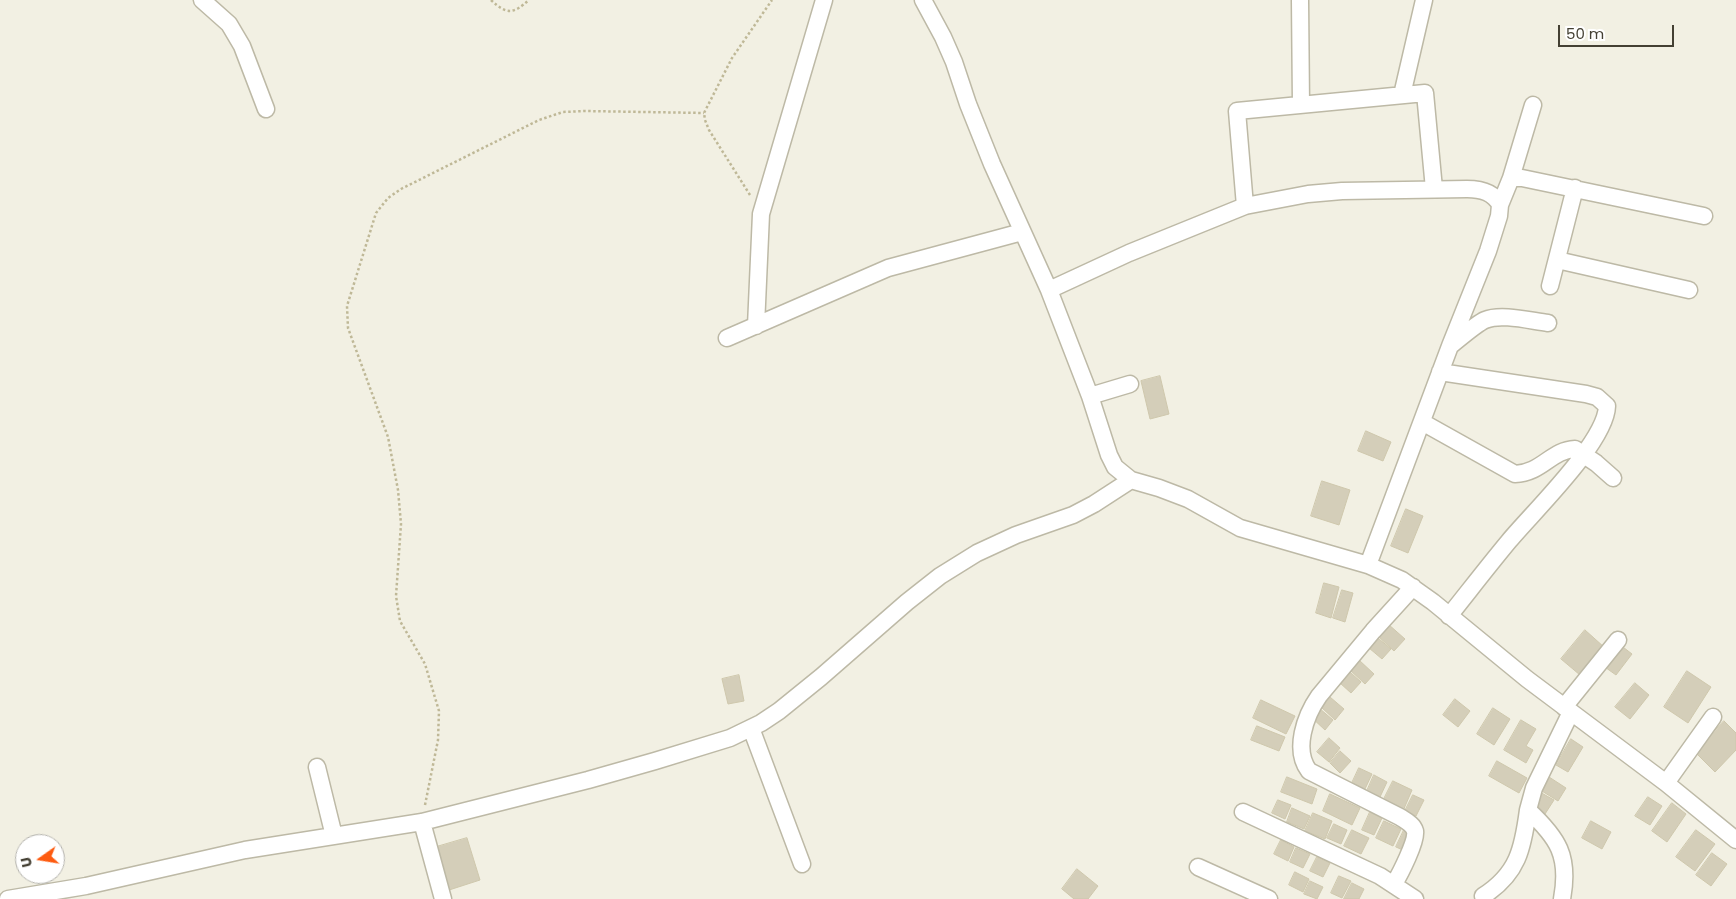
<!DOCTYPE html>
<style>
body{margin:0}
#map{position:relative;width:1736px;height:899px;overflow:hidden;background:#f2f0e3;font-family:Poppins,sans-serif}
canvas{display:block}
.north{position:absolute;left:15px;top:834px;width:50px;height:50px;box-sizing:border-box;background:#fff;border:1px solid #b4b3ad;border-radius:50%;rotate:257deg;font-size:14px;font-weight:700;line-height:20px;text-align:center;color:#444033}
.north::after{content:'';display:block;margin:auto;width:18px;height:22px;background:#fd5b10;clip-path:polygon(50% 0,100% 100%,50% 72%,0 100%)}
.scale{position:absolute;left:1558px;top:25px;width:116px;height:22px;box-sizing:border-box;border:2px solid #444033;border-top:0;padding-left:6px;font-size:15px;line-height:18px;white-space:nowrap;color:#444033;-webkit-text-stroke:4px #fff;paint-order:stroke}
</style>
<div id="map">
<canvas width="1736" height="899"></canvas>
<div class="north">U</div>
<div class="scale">50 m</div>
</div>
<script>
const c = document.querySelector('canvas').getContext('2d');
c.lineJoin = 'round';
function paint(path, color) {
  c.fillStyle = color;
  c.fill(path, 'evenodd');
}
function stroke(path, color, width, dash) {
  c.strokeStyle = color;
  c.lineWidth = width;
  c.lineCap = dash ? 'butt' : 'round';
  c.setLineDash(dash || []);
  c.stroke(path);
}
const building = new Path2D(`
 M1160,376L1169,414L1150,419L1141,381Z
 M1366,431L1391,442L1383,461L1358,451Z
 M1322,481L1350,490L1339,525L1311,516Z
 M1406,509L1423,516L1408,553L1391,546Z
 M1324,583L1339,587L1331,618L1316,613Z
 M1342,590L1353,593L1345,622L1333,618Z
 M1388,624L1405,639L1394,651L1378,636Z
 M1585,630L1604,647L1580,675L1561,659Z
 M1378,638L1391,649L1382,659L1369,648Z
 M1619,644L1632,654L1616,675L1602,665Z
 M1359,660L1374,674L1365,684L1350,670Z
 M1687,671L1711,687L1688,723L1664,707Z
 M1350,672L1361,682L1351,693L1340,683Z
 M739,675L744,701L728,704L722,679Z
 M1635,683L1649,695L1630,719L1615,707Z
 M1330,697L1344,709L1335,720L1321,707Z
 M1455,699L1470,711L1458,727L1443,715Z
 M1261,700L1295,716L1286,734L1253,718Z
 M1319,708L1333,720L1325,730L1311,717Z
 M1493,708L1510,719L1494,745L1477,734Z
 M1521,720L1536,729L1526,746L1533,750L1526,763L1504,750Z
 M1724,721L1736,733V750L1715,772L1695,752Z
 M1257,726L1285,737L1279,751L1251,740Z
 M1329,738L1340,748L1329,762L1317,752Z
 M1571,739L1583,747L1568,772L1556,765Z
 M1340,751L1351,761L1340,773L1330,763Z
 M1497,761L1527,778L1519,793L1489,776Z
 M1359,768L1372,774L1365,789L1352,783Z
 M1374,775L1387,782L1380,797L1367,791Z
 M1546,775L1566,788L1558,801L1537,788Z
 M1287,777L1317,789L1312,804L1281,792Z
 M1393,781L1412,790L1403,811L1383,801Z
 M1538,791L1554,800L1545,814L1530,804Z
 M1330,794L1360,808L1352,825L1323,811Z
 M1413,795L1424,800L1416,816L1405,811Z
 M1648,797L1662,806L1650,825L1635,816Z
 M1278,800L1291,805L1285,819L1272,813Z
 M1672,803L1686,814L1667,842L1652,831Z
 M1292,808L1310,816L1304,829L1287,822Z
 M1370,812L1382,818L1374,835L1362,830Z
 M1313,813L1332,821L1325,839L1305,831Z
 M1384,821L1401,829L1393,846L1376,838Z
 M1591,821L1611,832L1602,849L1582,838Z
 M1334,824L1347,830L1341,844L1327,838Z
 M1352,830L1369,838L1361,854L1344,846Z
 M1404,830L1412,834L1405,851L1396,847Z
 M1696,830L1715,844L1695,871L1676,857Z
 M467,838L480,880L446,891L433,848Z
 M1281,840L1294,847L1288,861L1274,854Z
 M1296,848L1310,854L1303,868L1290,862Z
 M1712,853L1727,864L1711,886L1696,875Z
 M1317,857L1330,863L1323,877L1310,871Z
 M1077,869L1098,886L1088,899H1074L1062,889Z
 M1295,872L1309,879L1303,892L1289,885Z
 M1339,876L1351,881L1342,898L1331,893Z
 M1310,881L1323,887L1317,899L1304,894Z
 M1352,883L1364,889L1359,899H1344Z`);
const path = new Path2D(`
 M491,0C507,15 513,14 529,0
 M750,195L709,130L705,120L704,113L732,58L772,0
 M425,805L438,740L439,711L425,664L400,621L396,596L401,524L398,490L388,437L348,328L347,306L376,213L388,198L401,189L539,120L563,112L584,111L704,113`);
const minor = new Path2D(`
 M202,0L229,24L242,46L266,109
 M923,0L943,37L954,62L968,104L992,164L1049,290L1090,396L1109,455L1115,467L1131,480L1159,488L1188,499L1240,528L1368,565L1402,580L1433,602L1527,679L1666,783L1736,840
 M1300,0L1301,105
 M1402,95L1424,0
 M1511,178L1533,105
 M1245,206L1237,111L1425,93L1434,189
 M1557,260L1689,290
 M1550,286L1575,188
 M1049,290L1129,253L1245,206L1308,194L1342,191L1467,189C1480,189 1494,192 1500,205
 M756,326L761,214L824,0
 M727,338L888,268L1022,232
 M1450,346C1459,339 1476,324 1485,320C1501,313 1531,321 1548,323
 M1440,372L1586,394L1597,397L1607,406C1606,442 1533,512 1509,541C1489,565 1469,591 1449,616
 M1090,396L1130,384
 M1422,422L1515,474C1542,473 1551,450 1575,449L1596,463L1613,478
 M1368,565L1450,346L1488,251L1499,216L1500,205L1511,178H1522L1704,216
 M1564,707L1618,640
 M751,728L802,864
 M317,767L334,836
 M1666,783L1713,717
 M1243,812L1380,876L1415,899
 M422,822L443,899
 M1198,867L1269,899
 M1394,884C1400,874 1417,841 1415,831C1413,824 1406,821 1400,817L1309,771C1293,750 1305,716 1319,696L1373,631L1413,587
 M1483,896C1518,874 1523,848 1528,810
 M8,899L86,886L245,850L422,822L588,780L655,761L730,738L761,723L779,711L821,677L907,602L940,576L977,553L1016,535L1073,515L1094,504L1131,480
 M1562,899C1570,856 1558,838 1528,810L1534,788L1571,712`);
paint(building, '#d4ceb9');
stroke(building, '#cec7ac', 1);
stroke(minor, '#bdb9a6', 19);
stroke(path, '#bfb897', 2.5, [2.5, 2.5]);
stroke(minor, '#fff', 16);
</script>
